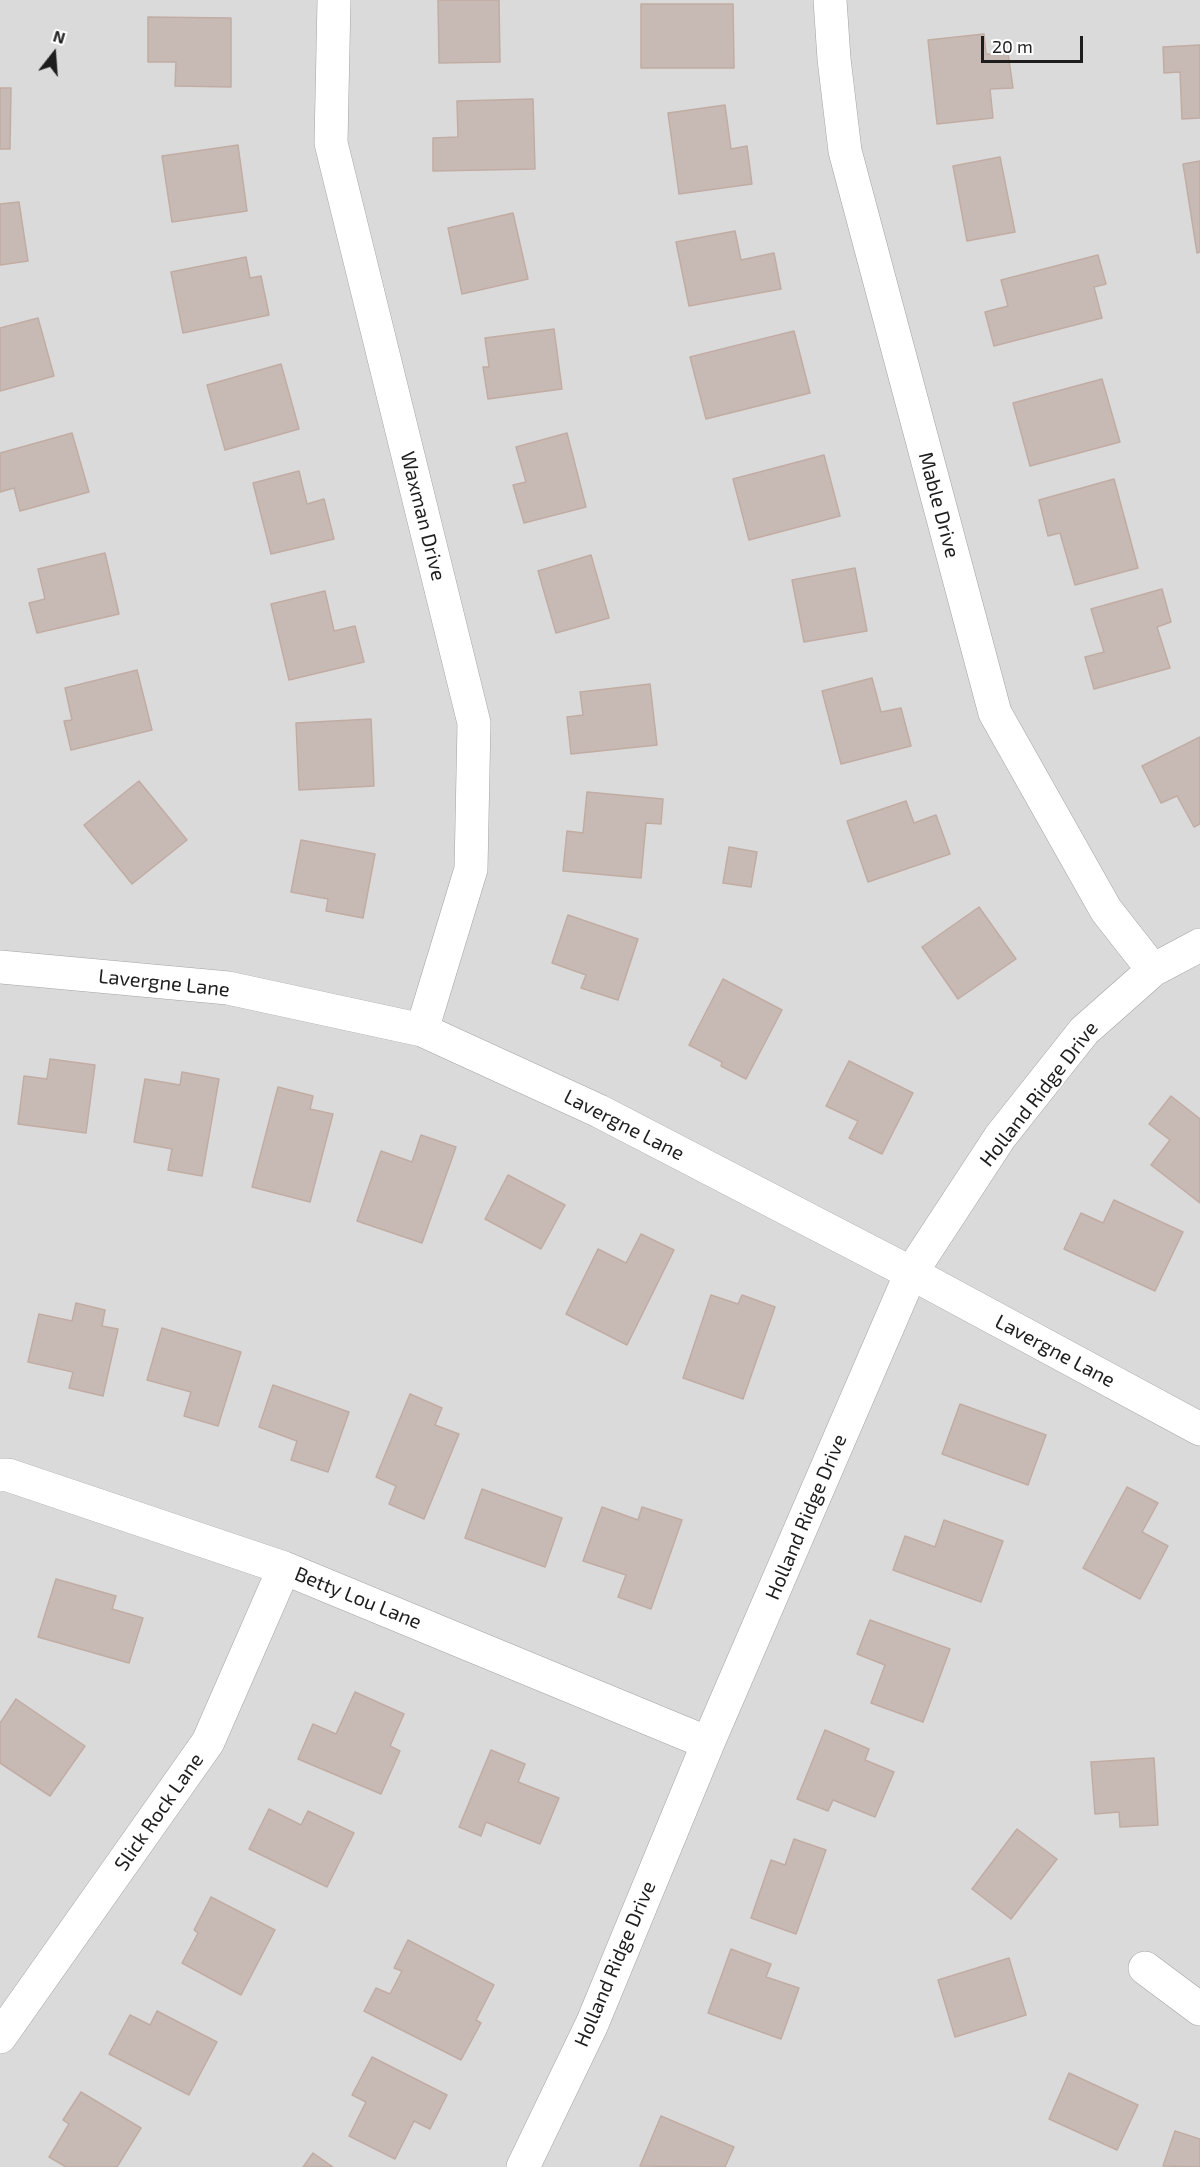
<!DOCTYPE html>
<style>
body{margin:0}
#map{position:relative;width:1200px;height:2167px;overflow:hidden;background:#efe9e2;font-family:"Exo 2",sans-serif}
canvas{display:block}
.north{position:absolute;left:24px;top:24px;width:60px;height:60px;-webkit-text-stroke:4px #fff;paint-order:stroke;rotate:17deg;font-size:16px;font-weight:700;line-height:24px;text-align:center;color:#1d1d1d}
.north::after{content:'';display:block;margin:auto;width:21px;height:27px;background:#1d1d1d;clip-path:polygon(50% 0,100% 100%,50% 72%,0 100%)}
.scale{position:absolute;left:981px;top:36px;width:102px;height:27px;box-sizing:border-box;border:3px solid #1d1d1d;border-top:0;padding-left:8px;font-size:18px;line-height:21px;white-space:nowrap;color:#1d1d1d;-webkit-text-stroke:4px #fff;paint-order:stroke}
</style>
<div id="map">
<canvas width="1200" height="2167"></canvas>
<div class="north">N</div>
<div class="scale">20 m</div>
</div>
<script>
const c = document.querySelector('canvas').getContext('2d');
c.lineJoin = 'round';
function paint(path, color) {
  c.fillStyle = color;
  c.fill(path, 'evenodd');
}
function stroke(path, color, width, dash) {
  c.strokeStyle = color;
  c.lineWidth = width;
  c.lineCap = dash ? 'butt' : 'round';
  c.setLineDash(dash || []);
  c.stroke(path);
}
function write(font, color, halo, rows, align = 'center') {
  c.font = font + ' "Exo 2",sans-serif';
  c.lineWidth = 4.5;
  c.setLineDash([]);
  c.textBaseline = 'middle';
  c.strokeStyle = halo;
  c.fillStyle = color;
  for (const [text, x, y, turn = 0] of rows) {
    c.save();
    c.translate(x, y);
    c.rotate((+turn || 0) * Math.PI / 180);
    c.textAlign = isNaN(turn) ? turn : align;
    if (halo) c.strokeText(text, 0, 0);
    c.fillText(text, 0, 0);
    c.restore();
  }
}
const residential = new Path2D(`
 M0,0H1200V2167H0Z`);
const building = new Path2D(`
 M438,0H499L500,62L439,63Z
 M641,4H733L734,68H641Z
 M148,17L231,18V87L175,86L176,62H148Z
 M984,34L986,54L1008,53L1013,88L990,89L993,118L937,124L928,40Z
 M1200,45V118L1182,119L1180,72L1164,73L1163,47Z
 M0,88H11L10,149H0Z
 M533,99L535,169L433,171V138L458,137L457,101Z
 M725,105L731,149L747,146L752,184L679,194L668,113Z
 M238,145L247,211L172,222L162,156Z
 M1000,157L1015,232L967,241L953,166Z
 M1200,161V252L1197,253L1183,164Z
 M19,202L28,261L0,265V204Z
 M513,213L528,279L462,294L448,228Z
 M735,231L741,260L774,253L781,289L689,306L676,242Z
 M1098,255L1106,284L1094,287L1102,318L994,346L985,312L1008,306L1001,280Z
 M246,257L250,278L261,276L269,315L183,333L171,272Z
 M38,318L54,376L0,391V328Z
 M554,329L562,389L488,399L483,367H489L485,338Z
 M794,331L810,393L706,419L690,357Z
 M281,364L299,429L225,450L207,385Z
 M1102,379L1120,442L1030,466L1013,403Z
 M72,433L89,492L20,511L14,488L0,492V453Z
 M567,433L586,507L524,523L513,485L526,482L516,447Z
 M824,455L840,516L749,540L733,479Z
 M299,471L307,504L324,499L334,539L271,554L253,483Z
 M1114,479L1138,568L1075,585L1060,533L1048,536L1039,500Z
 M105,553L119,614L37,633L29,603L45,599L38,569Z
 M591,555L609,618L556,633L538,571Z
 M855,568L867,631L804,642L792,580Z
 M1162,589L1171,622L1157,627L1170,668L1094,689L1085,657L1104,652L1091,609Z
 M325,591L334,631L355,626L364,662L289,680L271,604Z
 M137,670L152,730L71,750L64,721L72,720L65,688Z
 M872,678L881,712L901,708L911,746L841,764L822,691Z
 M650,684L657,745L571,754L567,717L583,715L580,692Z
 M371,719L374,786L299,790L296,723Z
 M1200,737V824L1194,827L1177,796L1161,803L1142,766Z
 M139,781L187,840L132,884L84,825Z
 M587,792L663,799L661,824L646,823L641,878L563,871L567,831L583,833Z
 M906,801L914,823L936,815L950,854L868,882L847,821Z
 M301,840L375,854L363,918L326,911L328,899L291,892Z
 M729,847L757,852L751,887L723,883Z
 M979,907L1016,959L958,999L922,947Z
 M568,915L638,939L618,1000L581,988L586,975L552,963Z
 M723,979L782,1010L746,1079L721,1066L722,1062L689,1045Z
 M50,1059L95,1065L86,1133L18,1124L24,1076L47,1079Z
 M849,1061L913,1093L882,1154L849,1138L858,1121L826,1106Z
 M182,1072L219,1079L202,1176L168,1170L172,1149L134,1142L145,1079L180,1085Z
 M278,1087L313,1096L310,1109L333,1114L310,1202L252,1187Z
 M1171,1096L1200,1119V1203L1151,1165L1170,1140L1149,1124Z
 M421,1135L456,1147L422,1243L357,1221L381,1151L412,1162Z
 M508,1175L565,1205L541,1249L485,1219Z
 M1114,1200L1183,1232L1155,1291L1064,1249L1081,1213L1103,1223Z
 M641,1234L674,1250L627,1345L566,1314L598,1249L626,1263Z
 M711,1295L738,1304L742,1295L775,1307L743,1399L683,1378Z
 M76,1303L105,1310L102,1326L118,1329L103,1396L69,1388L73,1372L28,1362L39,1314L72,1321Z
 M162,1328L241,1352L218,1426L184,1416L191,1392L147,1380Z
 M273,1385L349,1412L328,1472L291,1460L297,1441L259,1427Z
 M410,1394L442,1408L435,1425L459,1434L424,1519L389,1504L396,1486L376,1477Z
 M960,1404L1046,1435L1028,1485L942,1454Z
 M1127,1487L1158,1503L1142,1532L1168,1546L1140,1599L1083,1568Z
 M482,1489L562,1518L545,1567L465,1538Z
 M602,1507L638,1520L642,1507L682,1520L651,1609L618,1597L626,1575L583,1561Z
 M944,1520L1003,1541L981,1602L893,1570L905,1536L935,1547Z
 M56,1579L116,1596L112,1609L143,1618L129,1663L38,1637Z
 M870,1620L950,1649L923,1722L871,1703L885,1665L857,1654Z
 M355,1692L404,1714L390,1746L400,1751L381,1794L298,1759L313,1724L336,1734Z
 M16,1699L85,1746L50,1796L0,1763V1723Z
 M825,1730L869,1749L865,1760L894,1772L875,1817L833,1800L828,1811L797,1799Z
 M491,1750L525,1764L518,1782L559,1798L540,1844L486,1822L481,1836L459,1827Z
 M1154,1758L1158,1825L1120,1827L1119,1812L1095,1814L1091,1762Z
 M269,1809L301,1825L308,1811L354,1833L327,1887L249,1849Z
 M1017,1829L1057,1859L1011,1919L972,1889Z
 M794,1839L826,1850L796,1934L751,1918L771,1860L785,1865Z
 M211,1897L275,1930L241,1995L182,1963L198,1933L194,1930Z
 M408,1940L494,1985L476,2020L481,2023L461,2060L364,2011L376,1988L390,1994L402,1971L394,1968Z
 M731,1949L771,1964L766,1977L799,1988L781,2039L708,2013Z
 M1009,1958L1026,2015L955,2037L938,1980Z
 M157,2011L217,2042L189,2095L109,2054L130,2015L150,2025Z
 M372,2057L447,2095L430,2129L414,2121L395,2159L349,2136L366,2102L352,2095Z
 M1069,2073L1138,2105L1117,2150L1049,2119Z
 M81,2092L141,2128L117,2167H66L49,2157L69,2124L63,2120Z
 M661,2116L734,2147L725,2167L640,2166Z
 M1175,2131L1200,2139V2167L1163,2166Z
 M313,2153L333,2167H303Z`);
const minor = new Path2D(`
 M334,0L331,143L474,723L471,869L422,1030
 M830,0L834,59L845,151L995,713L1106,910L1153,970
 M0,967L228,988L422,1030L599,1111L911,1273L1200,1429
 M0,1475H8L284,1568L708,1743
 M1145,1968L1200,2009
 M0,2037L208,1742L284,1568
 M523,2167L592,2024L708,1743L911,1273L1000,1137L1084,1031L1153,970L1200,945`);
const streetNames = [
 ["Mable Drive",939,505,75],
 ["Waxman Drive",423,516,76],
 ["Lavergne Lane",164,983,6],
 ["Holland Ridge Drive",1039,1094,-52],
 ["Lavergne Lane",624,1125,27],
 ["Lavergne Lane",1055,1351,28],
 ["Holland Ridge Drive",806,1517,-67],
 ["Betty Lou Lane",358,1598,22],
 ["Slick Rock Lane",159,1812,-55],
 ["Holland Ridge Drive",615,1964,-67]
];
paint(residential, '#dbdada');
paint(building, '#c7bab5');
stroke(building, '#c1aca3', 1.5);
stroke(minor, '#a4a4a4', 34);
stroke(minor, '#fff', 33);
write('20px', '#1d1d1d', '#fff', streetNames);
</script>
